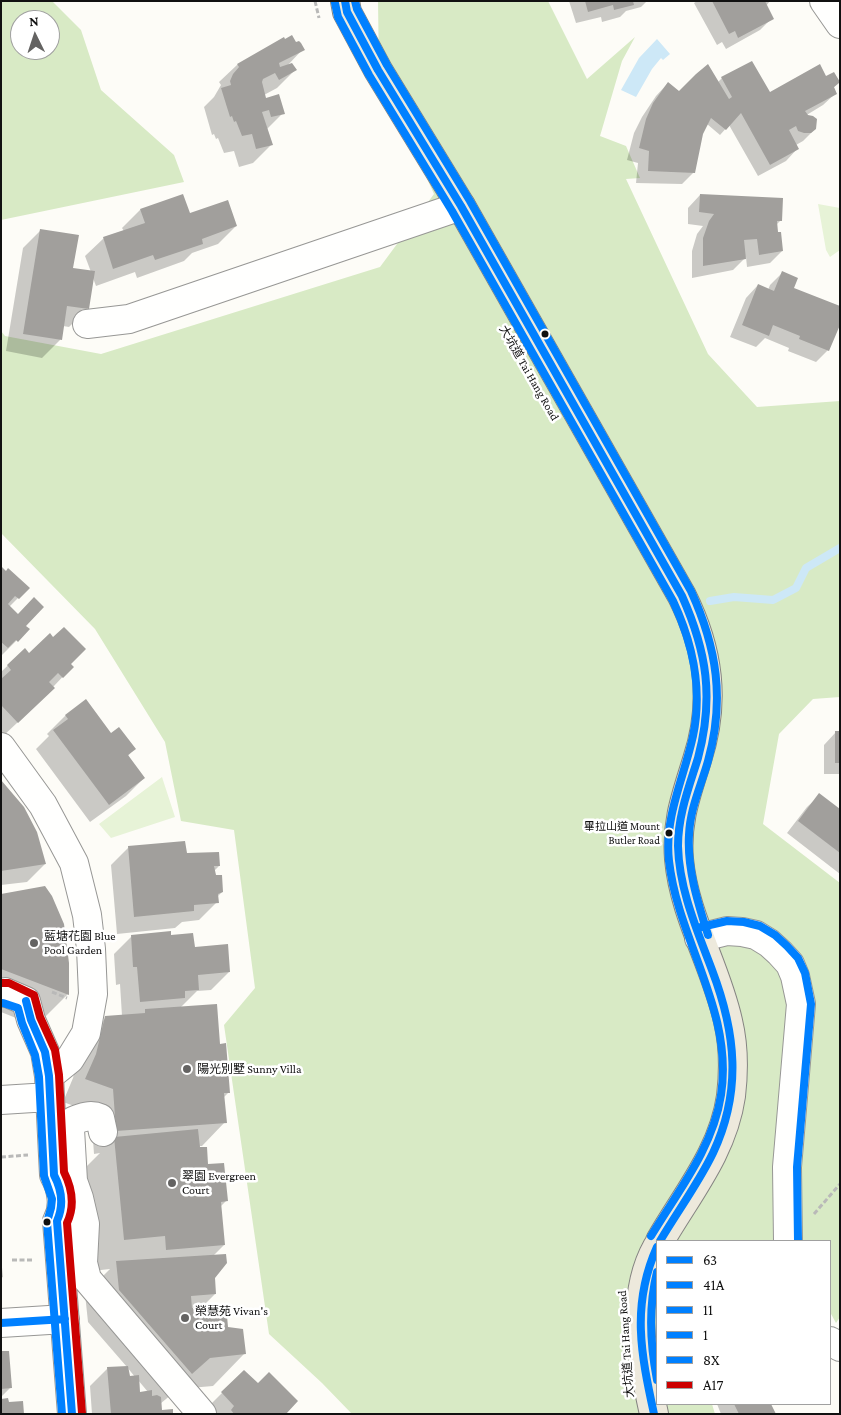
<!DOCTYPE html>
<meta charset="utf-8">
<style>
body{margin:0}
#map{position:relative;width:841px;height:1415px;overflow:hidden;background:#fdfcf7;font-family:"Crimson Pro",serif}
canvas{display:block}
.frame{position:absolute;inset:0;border:2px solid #111;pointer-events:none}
.legend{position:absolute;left:656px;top:1240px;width:175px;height:165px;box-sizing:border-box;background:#fff;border:1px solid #a0a0a0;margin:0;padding:6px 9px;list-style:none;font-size:15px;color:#111}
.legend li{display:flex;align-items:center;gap:10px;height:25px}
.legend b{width:25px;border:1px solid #a0a0a0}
.north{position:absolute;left:10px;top:10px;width:50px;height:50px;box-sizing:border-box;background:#fff;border:1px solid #a0a0a0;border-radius:50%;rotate:356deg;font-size:14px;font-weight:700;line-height:20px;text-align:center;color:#111}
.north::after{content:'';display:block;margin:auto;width:18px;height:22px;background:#646362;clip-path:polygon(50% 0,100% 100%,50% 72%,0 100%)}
</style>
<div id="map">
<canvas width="841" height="1415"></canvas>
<div class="frame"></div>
<ul class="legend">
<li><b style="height:6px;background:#0080ff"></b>63</li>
<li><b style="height:6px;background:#0080ff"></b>41A</li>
<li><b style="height:6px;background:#0080ff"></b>11</li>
<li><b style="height:6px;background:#0080ff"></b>1</li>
<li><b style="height:6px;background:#0080ff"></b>8X</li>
<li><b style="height:6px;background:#c00"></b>A17</li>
</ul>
<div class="north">N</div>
</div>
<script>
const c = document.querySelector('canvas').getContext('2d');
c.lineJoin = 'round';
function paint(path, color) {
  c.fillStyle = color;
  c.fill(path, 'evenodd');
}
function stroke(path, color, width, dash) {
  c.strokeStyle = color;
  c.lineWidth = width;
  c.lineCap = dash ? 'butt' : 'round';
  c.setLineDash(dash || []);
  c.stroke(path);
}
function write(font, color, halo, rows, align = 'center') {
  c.font = font + ' "Crimson Pro","Noto Sans TC",serif';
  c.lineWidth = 5;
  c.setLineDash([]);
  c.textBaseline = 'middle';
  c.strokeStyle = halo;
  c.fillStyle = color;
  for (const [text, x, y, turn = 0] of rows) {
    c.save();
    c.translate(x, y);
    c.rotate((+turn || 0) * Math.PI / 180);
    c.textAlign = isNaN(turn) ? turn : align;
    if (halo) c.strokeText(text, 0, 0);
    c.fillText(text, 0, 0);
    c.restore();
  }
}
const green = new Path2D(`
 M818,204L840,208V250L830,257L826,250Z
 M162,777L175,817L111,838L99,824Z`);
const forest = new Path2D(`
 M1,1H52L81,30L101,90L174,155L184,182L1,220ZM20,20H50V50H20Z
 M378,1H548L587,79L635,37L622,61L600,136L626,146L640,178L626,179L708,354L757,407L840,401V697L813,699L779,734L763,824L840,883V1317L836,1323L830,1312V1241H657V1404H712L715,1414H352L322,1383L269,1334L224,1025L255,988L234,830L181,821L165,742L95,629L1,533V331L5,336L101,354L380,267L434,194L379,73Z`);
const water = new Path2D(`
 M657,39L670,54L663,60L661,58L652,69L636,97L621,90L639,58Z`);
const shadow = new Path2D(`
 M569,1H647L641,7L626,11L620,17L602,22L601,17L576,23Z
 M697,1H770L766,6L772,18L760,30L726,49L722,42L717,45L694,3Z
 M296,44L303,49L287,66L295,70L277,88L264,95L265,99L283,113L266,130L271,145L253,163L239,167L234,151L224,153L218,138L216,139L214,134L212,135L204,107L214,97L221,85L219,82L237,65Z
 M722,78L769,94L826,78L839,83L833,88L836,93L823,105L805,116L815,129L803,141L796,145L798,148L786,161L758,176L729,125L720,135L707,124L702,134L694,172L682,184L636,183L638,163L627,160L634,133L642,117L656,96L668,83L679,92L717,83Z
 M700,195L781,220L776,225L782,251L770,263L747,267L746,257L733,270L692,278V251L697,234L703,226L688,224V208Z
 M140,210L189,215L236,226L218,244L192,253L184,261L137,278L135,272L96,286L93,278L87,309L69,327L63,326L60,340L42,358L6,351L23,248L41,230L72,269L91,272L85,256L104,238L124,231L122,228Z
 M782,273L828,350L816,362L788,351L789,348L765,338L756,347L730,337L746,298L758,285L768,290L770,285Z
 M1,568L28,588L9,607L28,629L1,656Z
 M24,650L29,655L69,665L72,667L35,706L1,738V672Z
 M86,701L110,735L134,749L128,756L144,778L126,796L90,822L36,749L49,736L47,734L65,716Z
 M836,732H840V774H824V745Z
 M1,782L45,864L27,882L1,885Z
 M820,795L840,811V874L787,833L807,807Z
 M129,847L186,855L219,866L214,871L222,892L217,897V902L199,920L182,922L175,928L117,934L111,865Z
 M1,896L68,994L36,1026L1,1012Z
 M132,936H170L194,949L229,972L211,990L197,991L180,1008L219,1045L229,1092L223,1098L225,1122L202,1146H198L226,1201L220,1207L224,1245L213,1256L215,1294L200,1309L227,1328L244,1354L213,1386L178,1389L160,1404L161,1411L172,1414H92L90,1386L108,1368L127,1367L88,1322L85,1294L110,1269L92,1271L83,1170L100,1153L94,1154L91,1112L63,1102L73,1078L82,1041L106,1018L122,1016L120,984L116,985L114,954ZM127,1367L135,1377H129ZM138,1380L148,1392L138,1393Z
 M1,1258L3,1277L1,1278Z
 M1,1353L10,1388L1,1397Z
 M222,1393L285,1414H201Z
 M717,1404H773L770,1405L774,1414H721Z`);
const stream = new Path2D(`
 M710,601L734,597L773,600L796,588L806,568L840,548`);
const building = new Path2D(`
 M585,1H633L634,5L614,10L613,5L588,12Z
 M712,1H765L774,19L738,38L735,31L729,34Z
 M292,35L296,42L299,41L301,43L305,50L279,63L280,67L292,63L297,70L279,80L275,73L263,79L262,82L266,98L279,94L285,114L271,117L269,110L262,112L273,145L256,149L252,134L242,136L236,121L234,122L232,116L230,117L221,88L231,85L230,81L233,74L239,67L237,64L284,37L285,39Z
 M752,61L770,92L820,64L826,76L834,72L840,82L834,87L837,94L805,111L808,115L813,116L817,119L816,129L811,133H804L798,131L796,126L789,130L799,149L770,165L741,113L726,130L711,118L703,134L695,173L648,171L649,151L639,148L646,119L653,103L668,82L679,91L696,74L708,64L729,99L732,97L721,77Z
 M183,194L190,213L228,200L237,226L202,239L203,244L155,260L153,255L113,269L103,237L145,223L140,209Z
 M700,194L783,198L782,221H777L778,232H781L783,251L759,255L757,239L744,240L746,259L703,266V238L709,221L714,214L699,212Z
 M40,229L79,235L73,268L95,271L89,309L67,306L62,340L23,334Z
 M782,271L798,278L794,288L840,306V325L829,351L799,339L800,336L773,325L769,336L742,325L758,284L774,291Z
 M1,566L6,571L8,568L30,588L19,599L15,596L8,604L18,614L34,597L44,607L26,626L30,629L18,642L16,640L8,648L1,642Z
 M64,627L86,649L71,664L74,667L63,678L58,673L49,682L55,688L18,723L1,705V679L11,670L7,665L25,648L29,653L50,633L53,637Z
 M86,699L111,733L119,727L136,749L128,755L145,778L109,805L53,730L68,719L65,715Z
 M835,731H840V763H835Z
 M1,780L24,807L37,832L46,864L1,871Z
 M819,793L840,809V853L798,821Z
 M185,841L187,853L219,852L220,866H214L216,875H222L223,892L218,894L219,903L194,905V911L134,917L128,846Z
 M45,886L52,896L64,924L69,963V995L1,969V894Z
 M171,931V935L193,933L195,947L228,944L230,972L198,975L199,990L185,991V998L140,1002L137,967H133L131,935Z
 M217,1004L220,1044L226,1043L230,1093H224L227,1123L116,1131L113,1089L85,1079L96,1054L105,1016L145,1013V1009Z
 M198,1129L200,1147H207L208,1164L224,1163L228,1201L221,1202L225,1245L166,1250L165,1236L124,1240L114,1137Z
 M226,1254L227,1263L215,1278L216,1294L191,1296L192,1308L226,1305L228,1327L243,1329L246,1354L210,1358L192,1374L119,1290L116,1261Z
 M1,1351H9L12,1388L1,1389Z
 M128,1366L130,1376L139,1375L140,1392L152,1390V1396L157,1395L161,1397L162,1410L173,1409V1414H111L107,1367Z
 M244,1370L258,1383L269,1372L298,1401L286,1414H234L231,1410L234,1406L221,1392Z
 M8,1398L9,1402L23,1401L24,1414H1V1399Z
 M734,1404H771L776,1414H739Z`);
const path = new Path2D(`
 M315,1L319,18
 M52,992L67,998
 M1,1157L28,1155
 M814,1214L840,1184
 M12,1260H34`);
const minor = new Path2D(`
 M824,1L840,24
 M87,324L129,319L461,206
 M1,747L43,805L74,863L87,915L91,949L93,994L86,1033L70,1059L49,1076
 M699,938L727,931L742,932L756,935L769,943L780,953L790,964L795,976L801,1004L787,1167L788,1241
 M1,993L5,992L26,1001L31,1020L45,1052L49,1076L54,1175C62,1189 65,1207 57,1221L72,1414
 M1,1100L49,1097
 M103,1132L100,1118C91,1114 82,1117 73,1121L70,1129L73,1181L79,1198L85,1224L83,1263L87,1279L202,1414
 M1,1323L65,1319
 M830,1341L840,1347`);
const major = new Path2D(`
 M345,1L347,12L378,70L461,206L682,596C709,650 716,702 697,760C686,796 676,821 679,859C684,916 716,966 728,1021C734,1046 734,1071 731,1096C723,1152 687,1194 660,1241
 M654,1414C642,1360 629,1297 657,1247`);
const bus1 = new Path2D(`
 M345,1L347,12L378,70L461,206L682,596C707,652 714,698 698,758C689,787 678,815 678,846C679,889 697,930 712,970C736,1033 742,1091 713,1153C698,1184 677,1212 660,1241
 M654,1414C641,1354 631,1305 657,1247`);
const bus2 = new Path2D(`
 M335,3L338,17L369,75L452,211L673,601C693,644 703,688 693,736C684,778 664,817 669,861C678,941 734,1011 721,1095C713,1148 678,1191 651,1236
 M657,1272C648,1308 650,1344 657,1380`);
const bus3 = new Path2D(`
 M355,1L357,9L387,65L470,201L691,591C717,648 725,700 708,761C701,786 690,808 689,835C687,869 698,903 708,935
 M697,928L727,921L744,922L760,926L775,935L787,946L798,958L805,973L811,1004L797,1167L798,1241`);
const bus4 = new Path2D(`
 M26,1001L31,1020L45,1052L49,1076L54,1175C62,1190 64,1205 57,1221L72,1414
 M1,1323L65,1319`);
const bus5 = new Path2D(`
 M3,1003L18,1008L22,1023L35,1055L39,1077L44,1176L52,1199L51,1208L47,1222L62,1414`);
const bus6 = new Path2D(`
 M1,983H9L34,995L40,1017L55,1050L59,1075L64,1172C72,1188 75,1206 67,1223L82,1413`);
const markers = [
 [545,334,4.5,"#111"],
 [669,833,4.5,"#111"],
 [34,943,5,"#646362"],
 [187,1069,5,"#646362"],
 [172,1183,5,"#646362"],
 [47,1222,4.5,"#111"],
 [185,1318,5,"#646362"]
];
const busNames = [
 ["畢拉山道 Mount",660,827],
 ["Butler Road",660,841]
];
const streetNames = [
 ["大坑道 Tai Hang Road",529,373,60],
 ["大坑道 Tai Hang Road",626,1344,-94]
];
const poiNames = [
 ["藍塘花園 Blue",44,936],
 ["Pool Garden",44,950],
 ["陽光別墅 Sunny Villa",197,1069],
 ["翠園 Evergreen",182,1176],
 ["Court",182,1190],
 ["榮慧苑 Vivan's",195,1311],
 ["Court",195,1325]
];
paint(green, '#e7f3d7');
paint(forest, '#d8eac5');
paint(water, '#cde8f7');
paint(shadow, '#0003');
stroke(stream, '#cde8f7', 8);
paint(building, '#a19f9c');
stroke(minor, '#979795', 30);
stroke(major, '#858482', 30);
stroke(path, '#b9b9b8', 3, [5, 2.5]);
stroke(minor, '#fffffe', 28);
stroke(major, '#ede9dc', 28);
stroke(bus1, '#0080ff', 8);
stroke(bus2, '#0080ff', 8);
stroke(bus3, '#0080ff', 8);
stroke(bus4, '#0080ff', 8);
stroke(bus5, '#0080ff', 8);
stroke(bus6, '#c00', 8);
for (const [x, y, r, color] of markers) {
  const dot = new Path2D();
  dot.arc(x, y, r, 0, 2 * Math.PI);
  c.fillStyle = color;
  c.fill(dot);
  stroke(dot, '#fff', 2);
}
write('11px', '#111', '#fff', busNames, 'right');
write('12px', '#111', '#fff', streetNames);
write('12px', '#111', '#fff', poiNames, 'left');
</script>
